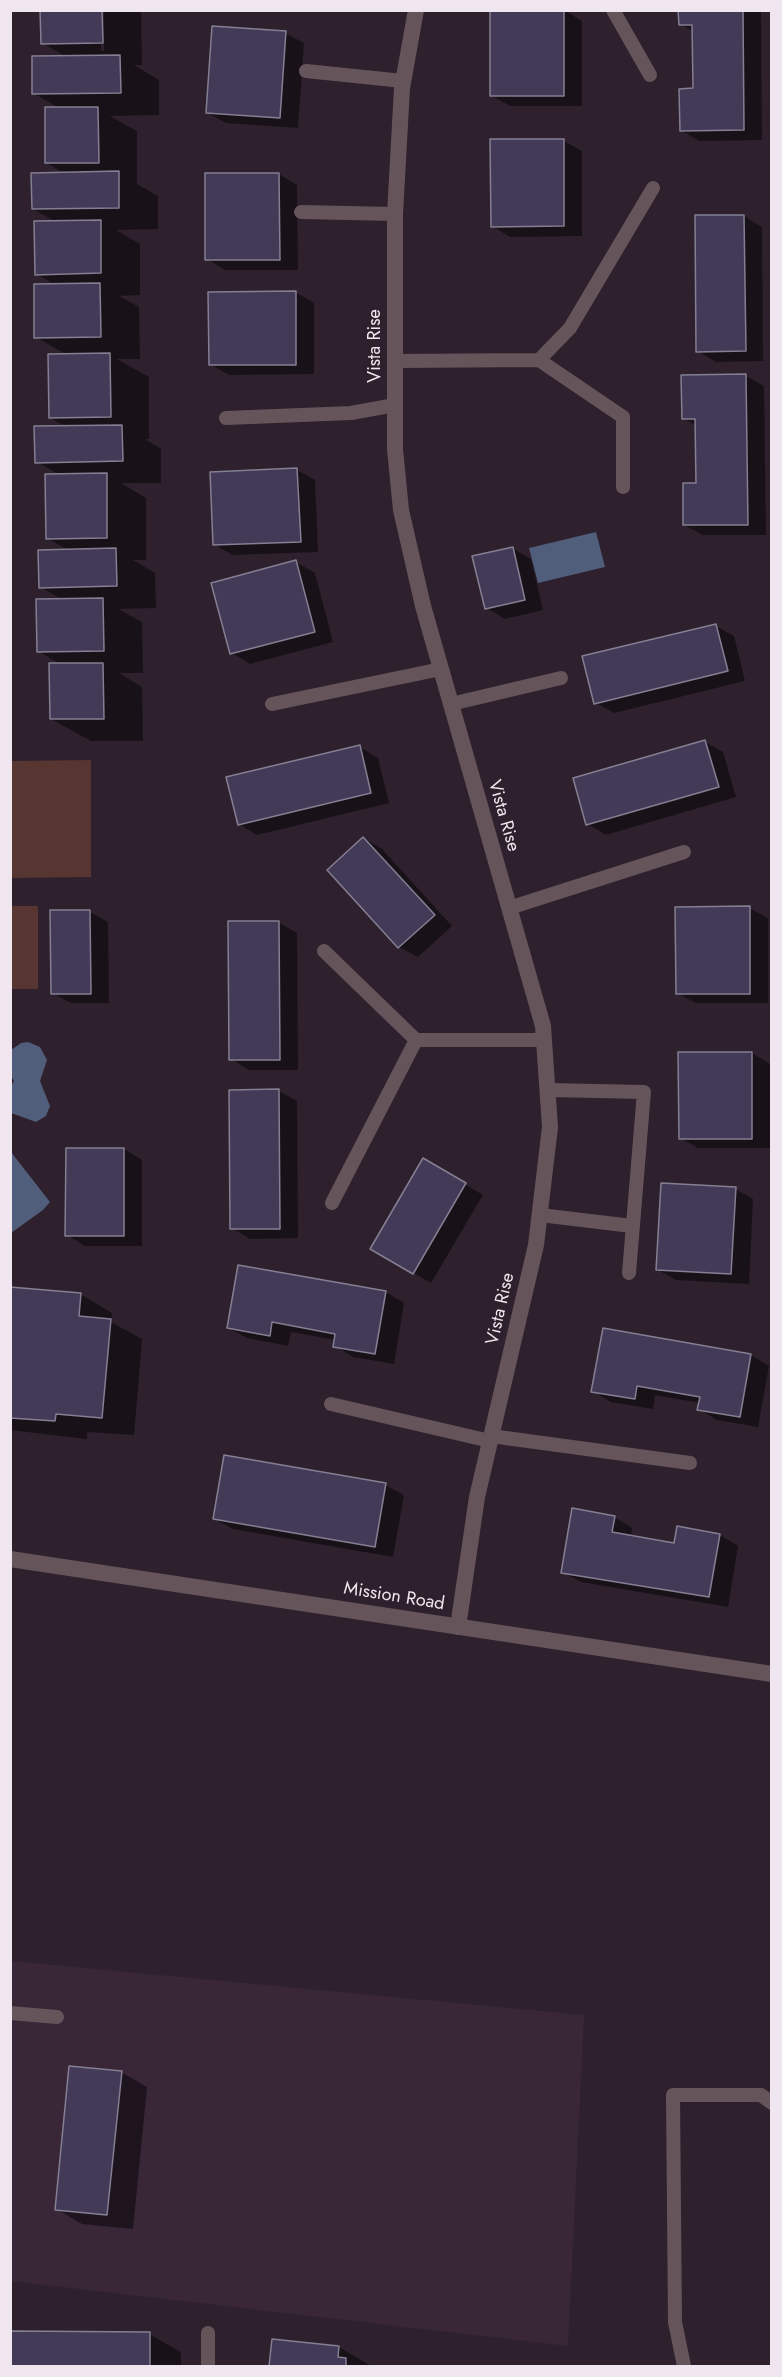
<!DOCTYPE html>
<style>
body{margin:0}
#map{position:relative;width:782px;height:2377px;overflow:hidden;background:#2e212d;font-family:Jost,sans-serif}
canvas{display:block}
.frame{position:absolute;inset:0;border:12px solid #efe6ef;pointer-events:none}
</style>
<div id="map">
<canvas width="782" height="2377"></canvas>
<div class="frame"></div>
</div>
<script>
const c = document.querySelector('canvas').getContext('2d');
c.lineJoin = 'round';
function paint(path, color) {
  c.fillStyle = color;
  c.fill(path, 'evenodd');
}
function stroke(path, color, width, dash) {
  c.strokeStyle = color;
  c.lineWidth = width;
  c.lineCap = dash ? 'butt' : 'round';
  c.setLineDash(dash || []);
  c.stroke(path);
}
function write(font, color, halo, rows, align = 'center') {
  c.font = font + ' Jost,sans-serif';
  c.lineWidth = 5;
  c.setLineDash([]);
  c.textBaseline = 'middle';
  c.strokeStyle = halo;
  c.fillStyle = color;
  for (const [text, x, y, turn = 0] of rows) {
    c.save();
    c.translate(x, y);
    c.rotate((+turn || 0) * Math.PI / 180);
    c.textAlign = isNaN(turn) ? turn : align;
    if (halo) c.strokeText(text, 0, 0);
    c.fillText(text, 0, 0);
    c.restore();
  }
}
const built = new Path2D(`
 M11,1961L584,2015L568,2346L11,2281Z`);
const green = new Path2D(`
 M91,760V877L11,878V761Z
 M11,906H38V989H11Z`);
const water = new Path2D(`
 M596,532L605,567L538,583L529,548Z
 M28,1042L40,1047L47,1060L40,1081L50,1106L46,1116L36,1122L11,1113V1086L14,1081L11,1076V1050L21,1043Z
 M11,1152L50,1202L43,1210L11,1233Z`);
const shadow = new Path2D(`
 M101,10V51H104V10H141L142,65H134L159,80V115L110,116L137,131V184L158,196V229L116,230L140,244V295L119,296L139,307L140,359H117L149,377V439H145L161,449V483H121L146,498V560H133L155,573L156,608L118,609L142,622L143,673H119L142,687L143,741H91L51,719L60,664L38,651L63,600L40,587L70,551L47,538L60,475L37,462L67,427L50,418L67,355L36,337L56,285L36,274L56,222L33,209L66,174L47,163L59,108L33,93L67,57L42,43Z
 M564,10L582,21V106H510L492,96Z
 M680,10H761L762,140L699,141L681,130L694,89V32L680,24Z
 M285,33L304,43L298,128L226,123L208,113Z
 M492,141H564L582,151V236L510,237L492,226Z
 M279,174L297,185L298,270H225L207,259Z
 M744,216L762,227L763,361L716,362L698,351L697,217Z
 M295,292L314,303V374L229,375L210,364Z
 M746,376L764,386L766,535H703L684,525L698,484L697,426L683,418Z
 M297,470L315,480L318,552L232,555L214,544L211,473Z
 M512,548L531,559L543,610L505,619L487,608Z
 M296,562L315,573L333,642L250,664L232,653Z
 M716,626L734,636L745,681L614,713L596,703Z
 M705,742L723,752L736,797L606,835L588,824Z
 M360,747L378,758L389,803L257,835L239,824Z
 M364,838L382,849L452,926L418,957L399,947Z
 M749,908L768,918V1003H696L677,993Z
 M90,912L108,922L109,1003H71L52,993Z
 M278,922L297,933L298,1070H249L231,1059Z
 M752,1053L770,1064V1148H698L680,1138Z
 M279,1091L297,1101L298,1238L250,1239L232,1228Z
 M124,1149L142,1160V1246H85L67,1235Z
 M424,1160L483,1195L431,1283L372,1249Z
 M735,1189L753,1199L749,1284L676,1280L658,1270Z
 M239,1267L386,1292L404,1303L394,1364L353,1357L335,1346L336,1340L291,1332L288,1346L247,1338L228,1328Z
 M10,1288L80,1294L112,1313L111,1322L142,1339L134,1435L87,1432V1439L10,1430Z
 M751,1355L769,1366L758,1427L717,1420L699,1409L700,1403L655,1395L653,1409L611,1402L593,1391Z
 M385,1485L404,1495L393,1557L233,1529L214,1519Z
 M614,1517L632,1528L631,1537L676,1545L679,1528L720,1535L738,1546L728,1607L581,1582L562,1572Z
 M121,2072L147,2087L133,2229L82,2224L56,2209Z
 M10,2333L149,2334L181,2352V2366H10Z
 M273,2340L339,2347L371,2366H270Z`);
const building = new Path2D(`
 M40,10H102L103,43L41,44Z
 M490,10H564V96H490Z
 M678,10H743L744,130L680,131L679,89L693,88L692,25H679Z
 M212,26L286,31L280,118L206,113Z
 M120,55L121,93L32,94V56Z
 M45,107H98L99,163H45Z
 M490,139H564V226L491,227Z
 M119,171V208L32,209L31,173Z
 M205,173H279L280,260H205Z
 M695,215H744L746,351L696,352Z
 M101,220V273L35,275L34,221Z
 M100,283L101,337L34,338V284Z
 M296,291V365H209L208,292Z
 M110,353L111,417L49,418L48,354Z
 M746,374L748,525H683V483H696L695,419H682L681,375Z
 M122,425L123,461L35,463L34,426Z
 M297,468L301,542L213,545L210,472Z
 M107,473V538L46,539L45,474Z
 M513,547L525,600L485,609L472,556Z
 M116,548L117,586L39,588L38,550Z
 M296,560L315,632L230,654L211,583Z
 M103,598L104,651L37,652L36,599Z
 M716,624L728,671L594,704L582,656Z
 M49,663H103L104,719H50Z
 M705,740L719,787L586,825L573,778Z
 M360,745L371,793L238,825L226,777Z
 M363,837L435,915L398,948L327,870Z
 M750,906V994H676L675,907Z
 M50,910H90L91,994H51Z
 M228,921H279L280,1060H229Z
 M678,1052H752V1139H679Z
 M279,1089L280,1229H230L229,1090Z
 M66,1148H124V1236H65Z
 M423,1158L466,1183L413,1274L370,1249Z
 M661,1183L736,1187L731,1274L656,1270Z
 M238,1265L386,1291L375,1354L333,1347L335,1334L272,1322L270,1336L227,1328Z
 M10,1287L81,1293L79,1316L111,1319L102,1418L56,1414L55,1421L10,1418Z
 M603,1328L751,1354L740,1417L697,1410L700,1397L637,1386L635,1399L591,1392Z
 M224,1455L386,1483L375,1547L213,1519Z
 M572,1508L615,1516L612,1532L674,1543L677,1526L720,1534L709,1597L561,1573Z
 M69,2066L122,2071L107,2215L55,2210Z
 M10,2331L150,2332V2366H10Z
 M272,2339L339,2346L338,2357L346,2358V2366H269Z`);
const service = new Path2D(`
 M613,10L650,75
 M306,71L403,81
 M301,212L395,214
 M539,360L570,328L653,188
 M395,361L539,360L623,417V487
 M226,418L351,413L395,405
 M272,704L441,669
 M451,704L561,678
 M509,908L684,852
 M324,951L416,1040L332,1203
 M416,1040H544
 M548,1090L644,1092L629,1273
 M540,1215L632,1226
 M331,1404L490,1441
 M491,1436L690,1463
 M10,2013L57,2017
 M208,2333V2366
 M684,2366L675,2322L673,2095H761L772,2103`);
const minor = new Path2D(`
 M416,10L402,88L395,214V449L401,510L423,606L543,1026L550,1127L536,1245L477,1497L458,1627`);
const tertiary = new Path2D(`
 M10,1559L772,1674`);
const streetNames = [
 ["Vista Rise",376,346,-90],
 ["Vista Rise",503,816,74],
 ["Vista Rise",501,1309,-77],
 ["Mission Road",394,1597,9]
];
paint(built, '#392738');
paint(green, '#573530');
paint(water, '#505d7b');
paint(shadow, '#0007');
paint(building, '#433a58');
stroke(building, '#847f92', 1.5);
stroke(service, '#65555a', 14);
stroke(minor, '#65555a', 16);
stroke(tertiary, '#65555a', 16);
write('18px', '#efe6ef', '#2e212d', streetNames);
</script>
